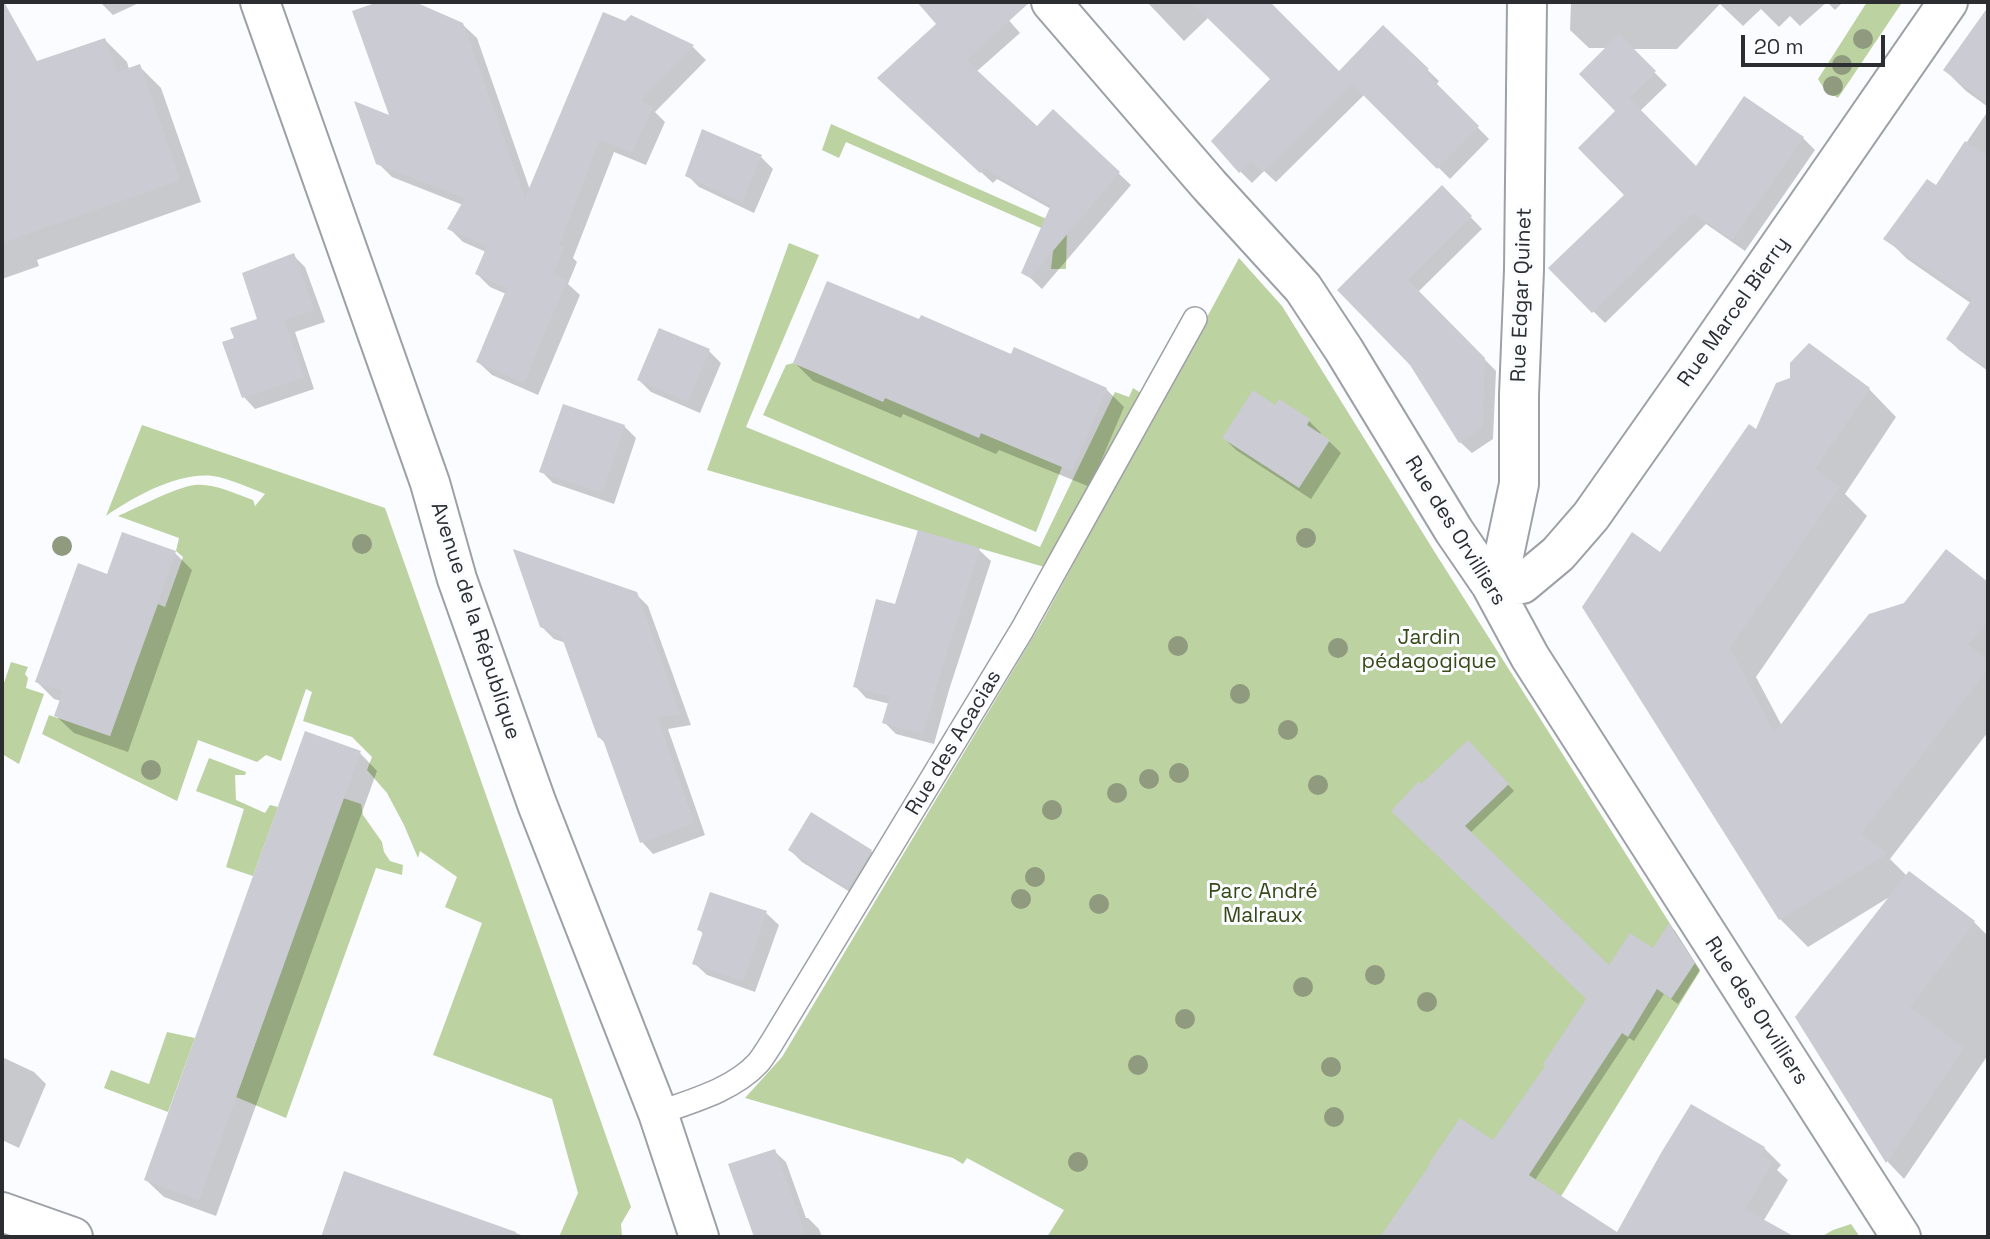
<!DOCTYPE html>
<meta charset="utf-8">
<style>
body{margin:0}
#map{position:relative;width:1990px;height:1239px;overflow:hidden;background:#fafcff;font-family:"Space Grotesk",sans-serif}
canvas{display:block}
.frame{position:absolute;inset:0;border:4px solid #2c2d30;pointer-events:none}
.scale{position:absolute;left:1741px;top:35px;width:144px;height:32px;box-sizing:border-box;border:4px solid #2c2d30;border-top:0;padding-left:9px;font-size:21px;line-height:24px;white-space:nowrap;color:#2c2d30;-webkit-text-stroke:5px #fafcff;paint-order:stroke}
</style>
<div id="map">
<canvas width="1990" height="1239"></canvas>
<div class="frame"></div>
<div class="scale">20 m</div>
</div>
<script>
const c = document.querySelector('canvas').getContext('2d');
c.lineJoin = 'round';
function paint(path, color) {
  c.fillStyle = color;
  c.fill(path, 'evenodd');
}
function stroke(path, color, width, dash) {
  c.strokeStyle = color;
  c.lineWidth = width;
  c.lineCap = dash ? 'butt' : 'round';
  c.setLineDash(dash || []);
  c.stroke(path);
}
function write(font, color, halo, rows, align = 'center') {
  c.font = font + ' "Space Grotesk",sans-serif';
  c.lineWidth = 6;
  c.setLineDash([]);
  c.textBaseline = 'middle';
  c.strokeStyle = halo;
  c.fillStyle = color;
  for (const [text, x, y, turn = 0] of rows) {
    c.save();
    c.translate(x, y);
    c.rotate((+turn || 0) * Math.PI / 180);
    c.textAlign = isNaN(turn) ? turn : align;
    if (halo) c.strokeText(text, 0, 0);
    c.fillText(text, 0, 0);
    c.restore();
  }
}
const green = new Path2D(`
 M1867,2H1896L1901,4L1838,98L1825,90L1818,79Z
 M831,124L1067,228L1066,269H1051L1055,234L846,142L839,158L822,150Z
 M789,243L819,255L746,427L1040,547L1115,392L1129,397L1133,388L1144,395L1048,568L707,470Z
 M1239,258L1282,306L1434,551L1700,971L1536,1237H1047L1064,1210L967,1158L963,1164L953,1158L745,1098L782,1057L1042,622Z
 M793,363L883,401L885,397L981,433L1062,467L1036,532L763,415L786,365Z
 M142,425L385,508L631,1207L621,1224L622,1237H559L578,1193L552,1099L433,1055L482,923L445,907L457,877L420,851L418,858L404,825L387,793L367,770L372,757L352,737L303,721L312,692L306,689L281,761L266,755L257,762L198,740L177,801L42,734L49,715L110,736L158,604L165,607L183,557L176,551L179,538L118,516C137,508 176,487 195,485C213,483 236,494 253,500L255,506L265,494C251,488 227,478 213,476C178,472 133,497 106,516Z
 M11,662L28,667L25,674L28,678L26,688L44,694L19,764L2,754V689Z
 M209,758L246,772L245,775H235L236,800L265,813L270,805L278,807L253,876L226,867L244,809L196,791Z
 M343,798L361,804L363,815L382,842L384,852L390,861L403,865L402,875L376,868L286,1118L236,1097Z
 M167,1032L195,1038L168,1112L104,1088L111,1070L149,1084Z
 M1851,1224L1860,1237H1821L1833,1230Z`);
const shadow = new Path2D(`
 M100,2H141L113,15Z
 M383,2H411L462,24L477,38L530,190L626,23L631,17L693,47L706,60L655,112L665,122L646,165L614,152L573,258L577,262L568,284L580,295L538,395L492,375L478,362L506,294L490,287L477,274L486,252L463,242L450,229L463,205L392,177L378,163L392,118L354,12Z
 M919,2H993L1020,33L976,72L1037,129L1053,112L1131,185L1042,289L1024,272L1051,209L997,179L993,183L891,90L939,24Z
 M1147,2H1267L1339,74L1383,27L1439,81L1436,85L1489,139L1450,179L1365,94L1276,182L1264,171L1252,183L1240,171L1272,79L1209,17L1184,41Z
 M1571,2H1843L1835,10L1827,2L1800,26L1790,16L1779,27L1761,9L1743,26L1720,4L1677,49H1631L1667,85L1639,112L1696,169L1803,138L1815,150L1745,251L1706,224L1605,323L1551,269L1627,195L1618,111L1607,48H1589L1570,30Z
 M1979,24L1988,31V107L1966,91L1945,70Z
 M105,40L127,62L129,69L139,66L161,88L201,202L37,260L39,266L2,279V102L58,82Z
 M1988,111V301L1982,311L1907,259L1886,238L1936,187Z
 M761,157L773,169L754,213L699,187L687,175Z
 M1442,187L1482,229L1418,292L1496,371L1493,439L1472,453L1460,442L1412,363L1339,290Z
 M293,255L305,267L325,322L295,332L314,389L255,409L244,397L259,320Z
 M1968,308L1988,321V371L1959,350L1948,339Z
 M660,331L709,351L721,363L700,413L651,392L639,380Z
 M1012,356L1106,389L1124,407L1090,487L999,450L996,454L903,414L901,418L813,381L795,363Z
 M1869,389L1896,417L1845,494L1867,516L1756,677L1782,726L1905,604L1946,552L1988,584V732L1890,859L1907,876L1909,873L1974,922L1988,936V1055L1904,1179L1888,1162L1797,1017L1891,896L1808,947L1780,919L1661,554L1757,432Z
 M1276,407L1309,421L1321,433L1319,435L1329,441L1341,453L1311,499L1236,450L1224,438Z
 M624,426L636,438L614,504L553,483L541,471Z
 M979,550L991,561L949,690L934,744L896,734L884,722L890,704L866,698L855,686L896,606Z
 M175,553L192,570L128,752L74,733L56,716L61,701L54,699L37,682L108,576Z
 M636,594L648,606L691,725L668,729L705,835L653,854L642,842L606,744L599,737L566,643L554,639L542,627Z
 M1468,742L1514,791L1470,833L1609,967L1653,950L1669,925L1675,931L1700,970L1678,1004L1664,994L1634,1041L1629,1038L1535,1180L1567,1203L1546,1237H1382L1433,1164L1493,1143L1547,1066L1588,999L1421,787Z
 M360,753L377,771L216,1216L164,1197L146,1180Z
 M812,815L871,851L883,863L861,899L802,862L790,850Z
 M711,894L766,913L779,925L755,992L707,975L694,963L704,935L699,929Z
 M2,1057L34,1072L46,1084L19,1148L2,1140Z
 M1764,1148L1781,1165L1777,1170L1788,1180L1761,1225L1767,1231L1764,1237H1616L1663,1153Z
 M774,1151L786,1162L806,1218H808L819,1229L822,1237H755L730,1165Z
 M345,1173L527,1237H322Z`);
const building = new Path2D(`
 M2,2H4L37,61L105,38L117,72L140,64L180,180L2,243Z
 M378,2H415L463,23L525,198L603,12L625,21L631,15L694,45L640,101L653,107L632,153L600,139L559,245L564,247L553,274L567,280L524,383L476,362L507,288L475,274L487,246L447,229L465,198L376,164L354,101L389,115L352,11Z
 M917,2H1030L966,60L1037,126L1053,109L1120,172L1030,278L1021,273L1051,205L984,168L980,173L877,78L936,24Z
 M1191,2H1270L1339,71L1383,25L1429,69L1425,72L1479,126L1437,169L1352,84L1263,172L1251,161L1239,173L1211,141L1270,79Z
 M1988,7V103L1943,70Z
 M1619,34L1656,71L1629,98L1696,166L1744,96L1804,137L1732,240L1693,213L1592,313L1548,268L1624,195L1578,148L1615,111L1579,74Z
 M702,129L762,155L742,202L685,176Z
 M1965,141L1988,157V369L1946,339L1972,299L1883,239L1927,179L1936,185Z
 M1442,185L1472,216L1408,280L1485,358L1482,428L1459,443L1410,365L1337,290Z
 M294,253L314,310L284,320L304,377L242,398L222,342L234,338L230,328L257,319L242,273Z
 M827,281L919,319L921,315L1011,354L1014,347L1107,388L1072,471L981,433L979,438L885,398L883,402L793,363Z
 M659,328L710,349L688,402L637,380Z
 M1809,343L1870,388L1815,469L1840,487L1730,648L1774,733L1869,614L1904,603L1946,549L1988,582V621L1968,645L1988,660V669L1861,834L1887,854L1779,920L1582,607L1632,532L1660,552L1749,424L1756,429L1776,383L1790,378V363Z
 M1253,390L1275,405L1279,399L1310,419L1307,425L1330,440L1299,488L1222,438Z
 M563,404L625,425L602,493L539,472Z
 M918,530L980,548L939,678L923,734L882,723L890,696L853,687L876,599L895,604Z
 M122,532L176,551L110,736L54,716L63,691L35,682L78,563L107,574Z
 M513,549L637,592L680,714L657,717L694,823L640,843L602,737L598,738L561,635L540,627Z
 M305,731L361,751L199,1200L144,1180Z
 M1468,740L1509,784L1465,826L1609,965L1630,933L1653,948L1669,923L1695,963L1671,999L1657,989L1628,1037L1622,1033L1529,1175L1617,1232L1661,1153L1691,1104L1765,1147L1760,1156L1772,1162L1745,1209L1795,1237H1380L1430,1164L1429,1163L1460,1118L1493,1140L1545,1066L1543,1064L1586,999L1391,811L1419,781L1421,784Z
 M811,812L872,850L848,888L788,850Z
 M1909,871L1975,921L1910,1007L1964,1048L1886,1163L1795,1017Z
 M710,892L767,911L743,981L692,964L703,932L697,930Z
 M775,1149L806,1237H754L728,1164Z
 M344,1171L516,1232L515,1237H321Z`);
const lane = new Path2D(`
 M658,1113C692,1101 733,1090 758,1063C763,1057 767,1050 771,1044L1022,630L1195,319`);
const street = new Path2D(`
 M1051,2L1209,185L1303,288L1344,350L1454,531L1491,585L1530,657L1901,1237
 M1491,585L1522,584L1558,554L1591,516L1693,371L1948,2
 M1491,585L1504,555L1519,484V395L1524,270L1527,2
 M2,1212L73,1237`);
const secondary = new Path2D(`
 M260,2L430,483L457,579L537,804L658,1113L699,1237`);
const trees = [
 [1863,39],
 [1842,65],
 [1833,86],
 [1306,538],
 [362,544],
 [62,546],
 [1178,646],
 [1338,648],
 [1240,694],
 [1288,730],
 [151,770],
 [1179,773],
 [1149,779],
 [1318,785],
 [1117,793],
 [1052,810],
 [1035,877],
 [1021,899],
 [1099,904],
 [1375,975],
 [1303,987],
 [1427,1002],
 [1185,1019],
 [1138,1065],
 [1331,1067],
 [1334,1117],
 [1078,1162]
];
const streetNames = [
 ["Rue Edgar Quinet",1522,295,-88],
 ["Rue Marcel Bierry",1734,312,-55],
 ["Rue des Orvilliers",1455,531,58],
 ["Avenue de la République",475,621,72],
 ["Rue des Acacias",954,743,-59],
 ["Rue des Orvilliers",1756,1011,57]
];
const parkNames = [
 ["Jardin",1429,638],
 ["pédagogique",1429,662],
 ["Parc André",1263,892],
 ["Malraux",1263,916]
];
paint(green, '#bcd2a0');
paint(shadow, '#0003');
paint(building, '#cacbd3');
stroke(lane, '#9da0a7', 26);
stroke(street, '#9da0a7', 42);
stroke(secondary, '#9da0a7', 42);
stroke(lane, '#fff', 23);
stroke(street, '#fff', 38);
stroke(secondary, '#fff', 38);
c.fillStyle = '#8f9a7f';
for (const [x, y] of trees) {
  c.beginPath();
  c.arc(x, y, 10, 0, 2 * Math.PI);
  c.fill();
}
write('21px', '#2c2d30', '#fafcff', streetNames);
write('21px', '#374a16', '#fafcff', parkNames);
</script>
